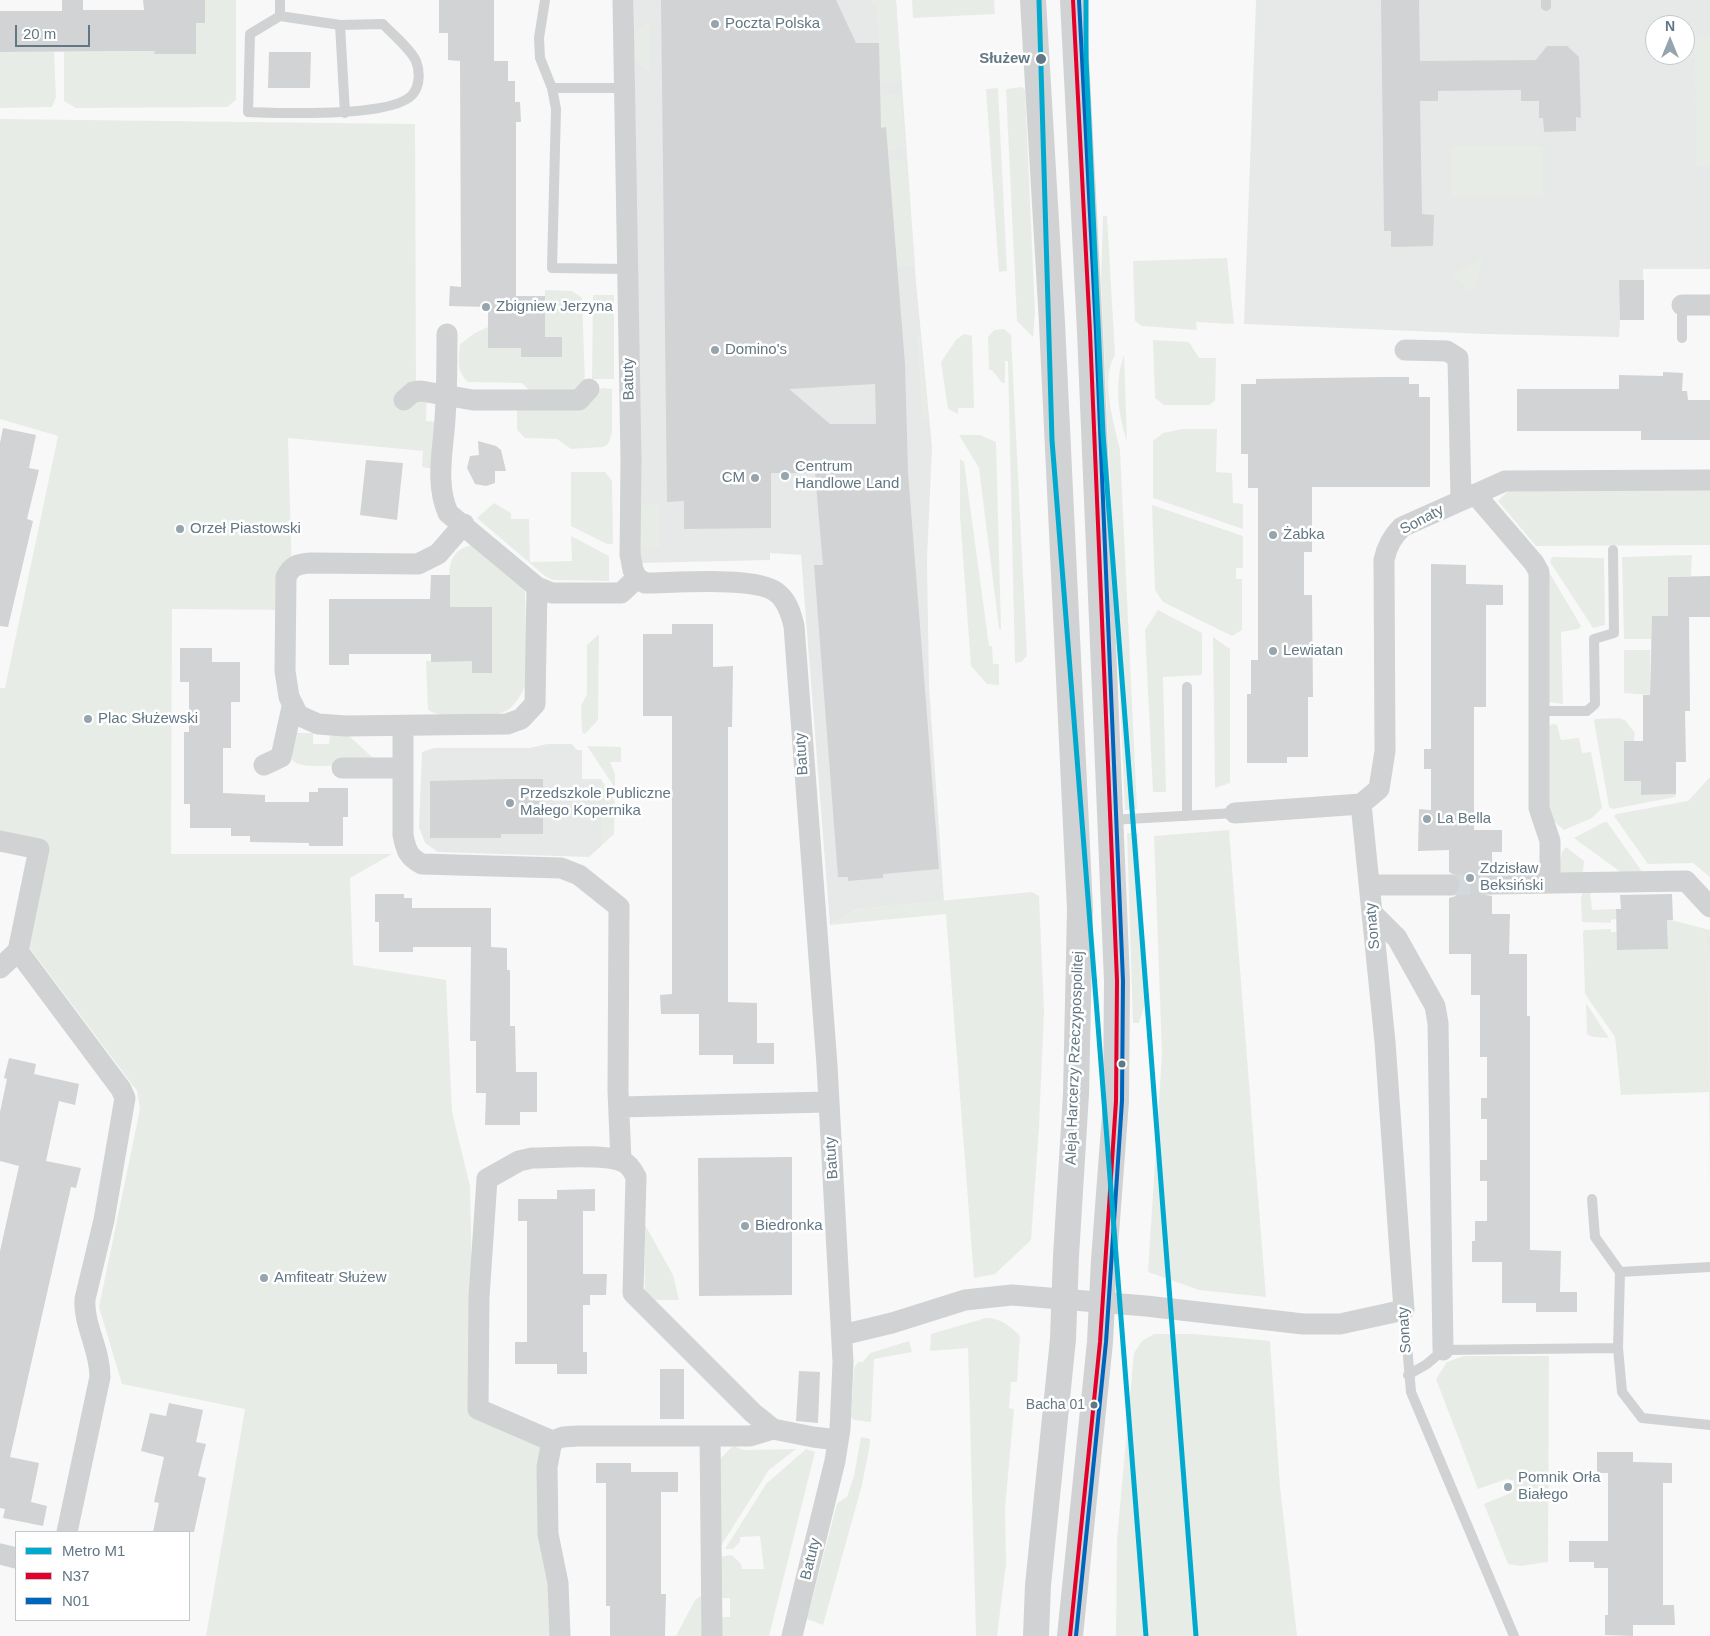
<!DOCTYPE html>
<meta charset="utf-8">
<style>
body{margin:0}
#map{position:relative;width:1710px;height:1636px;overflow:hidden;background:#f8f8f8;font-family:Helvetica,sans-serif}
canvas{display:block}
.legend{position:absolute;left:15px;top:1531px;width:175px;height:90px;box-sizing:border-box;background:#fff;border:1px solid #c0c9ce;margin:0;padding:6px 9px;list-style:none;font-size:15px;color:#627784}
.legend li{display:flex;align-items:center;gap:10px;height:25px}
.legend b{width:25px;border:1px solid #c0c9ce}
.north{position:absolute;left:1645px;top:15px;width:50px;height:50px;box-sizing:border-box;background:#fff;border:1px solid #c0c9ce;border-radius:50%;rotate:0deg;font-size:14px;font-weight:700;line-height:20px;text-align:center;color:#627784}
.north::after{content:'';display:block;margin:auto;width:18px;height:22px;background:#96a4ad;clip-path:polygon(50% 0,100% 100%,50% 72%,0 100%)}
.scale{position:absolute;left:15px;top:25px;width:75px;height:22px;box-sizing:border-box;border:2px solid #627784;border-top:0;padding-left:6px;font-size:15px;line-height:18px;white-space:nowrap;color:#627784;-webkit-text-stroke:4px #fff;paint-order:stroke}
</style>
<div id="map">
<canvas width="1710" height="1636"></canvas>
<ul class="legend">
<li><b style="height:6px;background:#00a9ce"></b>Metro M1</li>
<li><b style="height:6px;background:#e4002b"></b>N37</li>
<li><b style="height:6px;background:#0065bd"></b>N01</li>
</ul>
<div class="north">N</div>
<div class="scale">20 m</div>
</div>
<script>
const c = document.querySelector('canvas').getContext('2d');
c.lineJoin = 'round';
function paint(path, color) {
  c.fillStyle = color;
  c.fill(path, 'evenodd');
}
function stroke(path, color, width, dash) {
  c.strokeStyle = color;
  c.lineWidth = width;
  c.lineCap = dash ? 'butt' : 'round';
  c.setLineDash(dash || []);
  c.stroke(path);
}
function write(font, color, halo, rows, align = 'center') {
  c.font = font + ' Helvetica,sans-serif';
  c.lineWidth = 5;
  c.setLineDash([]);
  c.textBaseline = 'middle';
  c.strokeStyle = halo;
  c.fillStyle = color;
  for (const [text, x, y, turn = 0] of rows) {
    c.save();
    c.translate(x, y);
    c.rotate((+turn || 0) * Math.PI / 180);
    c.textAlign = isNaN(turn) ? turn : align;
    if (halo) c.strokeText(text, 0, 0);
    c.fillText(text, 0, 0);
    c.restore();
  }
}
const built = new Path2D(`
 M634,0H896L916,282L932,447L927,560L929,686L944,901L858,909L830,925L801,555L770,553V560L639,563Z
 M1256,0H1710V269H1643L1644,320H1620L1619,337L1486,334L1244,324ZM1655,25H1685V55H1655Z
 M547,744H572L577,750H582V779H601V846L589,857L438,852L425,843L419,827L422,752L434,748H530Z
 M1710,935V1193L1708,936Z`);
const green = new Path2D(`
 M205,0H236V100L227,107L76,108L64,101V52L155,51V54H196L192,23H205Z
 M870,0H896L901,81H881L877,8Z
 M912,0H994L995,14L913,18Z
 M650,22V71C627,65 629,26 650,22Z
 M1695,37H1710V166H1696Z
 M0,52H54L56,97L52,107L0,108Z
 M1022,87L1025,90L1035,313L1033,337L1017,321L1006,89Z
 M998,88L1007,271L999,272L986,89Z
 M901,94L905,148L887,151L885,127L881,128L880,95Z
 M0,119L415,124L416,381L427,382L426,421L439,422L435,469L422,467L423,451L288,438L293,610L172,609L171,854H392L350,878L353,965L446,980L452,1112L470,1186L475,1414L551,1440L555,1636H206L245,1409L122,1384L99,1307L140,1109L137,1091L29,947L47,842L0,832V688H5L58,436L0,419Z
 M1451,146H1543V196H1451Z
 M903,159L906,161L915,265L896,269L888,160Z
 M1103,216H1107L1115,355C1100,379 1114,423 1120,450L1137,809L1125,810L1101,279Z
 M1227,258L1234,324L1196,322L1197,330L1142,326L1135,321L1133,261Z
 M1484,258L1473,291L1465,288L1453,274Z
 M545,290L572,291L582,298L585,384L578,392L534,395L522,383L468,382C456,372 459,358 460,344L475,333L488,327V348H521L522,357H562V337H545Z
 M593,295H614V379H592Z
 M1004,329L1011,335L1027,656L1021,662L1015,663L1008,361H1005V383H1002L992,370H989L988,337L994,330Z
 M964,334L972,336L974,408H958V414L948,409L941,362L956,340Z
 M917,336H920L928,418H923Z
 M1153,340L1189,342L1199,358H1216L1215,401L1209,405H1164L1155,398Z
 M1124,355L1127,441C1118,414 1114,383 1124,355Z
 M602,388L612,389V433L608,444L603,447L571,449L557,439L525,438L517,430V410L598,391Z
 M1182,429H1217L1216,472L1232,473L1233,503L1243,504V529L1153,498V441L1163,433Z
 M959,435H980L996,442L1001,629H999L979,468Z
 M960,459L964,462L989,646H992L993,664H999V685L987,684L971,666L960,516Z
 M571,472H605L612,481L613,544H607L571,526Z
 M1510,489H1710V545L1536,546L1498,501Z
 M494,503L511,513V519H529L530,562L572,561L571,536L609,556V581L553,580L545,576L477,518Z
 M639,504H659V548H639Z
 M1152,505L1243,536V568H1236V579H1242V630L1232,636L1163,602L1155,590Z
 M473,545L525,589L527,683C522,693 516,705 506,711C491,719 441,719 428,710L426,661H472V673L492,672V608L449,607C452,582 440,551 473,545Z
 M1692,555L1691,576L1668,577V616L1652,639H1624L1622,557Z
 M1552,557L1604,558L1605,625L1593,628L1550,562Z
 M1543,562L1581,626L1578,629L1561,632L1563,704L1549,702Z
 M1158,610L1202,633V675L1163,677L1166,792H1153L1145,630Z
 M599,634L598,720L585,734L582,732L581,706L587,694V645Z
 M1213,637L1230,649V783L1215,788Z
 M1624,650H1650V695L1624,693Z
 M1619,718L1625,720L1635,733L1634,741L1624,742V781H1641L1642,795L1676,794L1675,797L1613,809L1609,807L1594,721L1595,719Z
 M1554,724L1557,725L1561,740L1579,738L1582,753L1591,752L1602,808L1592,818L1564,830L1551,819L1548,812L1546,726Z
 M345,732L373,758C356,762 305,773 292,760L291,746L297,733H313V744H329L330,735Z
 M587,746L621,747V762H610L615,774V788Z
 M1710,777V877L1693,863L1648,864L1614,816L1616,814L1688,801Z
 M601,779L615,802L614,834L601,846Z
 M1604,822H1607L1643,873H1622L1574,838Z
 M1229,830L1266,1297L1199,1290L1148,1272L1162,1054L1154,836Z
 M1127,833H1138L1146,1001L1139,1023H1133Z
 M1566,847L1584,861L1583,873L1557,874L1562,852Z
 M1590,890L1592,910L1616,909V919L1611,920V923L1582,922L1581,897L1583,893Z
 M1032,892L1039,896L1044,1011L1039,1127L1031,1240L995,1274L974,1278L946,914L830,925L858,909Z
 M1667,919L1710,930V935L1708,936L1709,1092L1621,1095L1615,1037L1585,994L1583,933L1584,930L1611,929V932H1617V950L1668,949Z
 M1586,1003L1609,1038L1593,1037L1587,1034Z
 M644,1223L673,1275L679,1300H654L645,1292Z
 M986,1318C1001,1318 1010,1326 1020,1336L1017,1382H1011L1009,1408L1014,1409L1005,1509L1006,1564L997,1636H976L968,1348L930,1351L931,1334Z
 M1154,1334H1194L1270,1341L1280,1487L1297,1636H1116L1117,1539L1134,1353L1142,1341Z
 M909,1341L912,1352L874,1359L871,1422L854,1420L851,1417L854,1368L858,1362H863L870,1353Z
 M1464,1356H1549L1548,1562L1520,1566L1508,1564L1484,1504L1513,1492L1514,1481L1507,1479L1478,1489L1436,1379L1447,1362Z
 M861,1437L870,1439V1444L862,1485L823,1625L807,1619L837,1503L847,1497L854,1476Z
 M733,1446L744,1450L796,1449L769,1470L719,1549L718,1468L721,1458Z
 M806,1449L815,1452L769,1636H719L718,1617H730V1598H718V1557L732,1555L741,1564L742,1569H764L760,1536L740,1537V1542L733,1549H725L766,1484Z
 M702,1595L707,1636H676L695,1600Z`);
const building = new Path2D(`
 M62,0H83V10H144L143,0H205V23H196V54H154L155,51L0,52V11H62Z
 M439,0H494V61H508V81H515V102H520L521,122H516V296H545V337H562V357H521V348H488V307L449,306L450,286L461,287L460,61L448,60V33H439Z
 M661,0H836L856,43H879L881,128L886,127L905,364L908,472L939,869L883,874V878L848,881V877H838L814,565H823L815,473H771V528L684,529V501L667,502ZM875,384L876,424H830L789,389Z
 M1381,0H1419L1420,61L1536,60L1547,46H1567L1579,57L1581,118L1576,117V131L1544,132L1543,118H1539V101H1521V90L1438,91V101H1420L1422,214L1434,215L1433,246L1391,247V231H1384Z
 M269,52H311L310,88H268Z
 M1619,280H1644V320H1620Z
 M1663,372L1683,373L1682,391H1687L1688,400H1710V440H1641V431H1517V389H1619V375L1663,376Z
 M1384,377H1409V384H1419V397H1430V487H1312V552H1304V595H1312L1313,697H1308V757H1287V763H1247V694H1251V660H1258V488H1248V454H1241V384H1256V379Z
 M3,428L36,435L29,468L39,470L27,519L33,521L8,627L0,626V443Z
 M478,441L496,446L501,450L506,471H495V483L486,486L475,484L467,468L470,456L479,455Z
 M366,460L403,463L397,520L360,515Z
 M1431,564L1466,565V584L1503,585V605H1486V707H1474V830H1502V852H1492V872L1481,878L1480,885L1486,895L1492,896V914H1510L1509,954H1527V1016H1530V1250L1561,1251L1560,1292H1577V1312H1536V1303H1502V1262H1472V1241H1475V1221H1487V1181H1480V1160H1487V1119H1481V1098H1487V1057H1480V995H1471V954H1449V898L1456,896L1461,885L1460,878L1449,872V850L1418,851L1419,809L1431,810V769H1424V749H1431Z
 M431,575H450V607H492V673H472V661L431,662V654H349V665H329V599H430Z
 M1710,576V617H1689L1690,711H1685L1686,762H1676V794L1641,795V781H1624V741H1643V695H1650L1652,616H1668V577Z
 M672,624H713V667L733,666L732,727H728V1002L757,1003V1043H774V1064H733V1055H699V1014H661L660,995L672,994V716H643V634H672Z
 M180,648H212V662H240V702H231V748H223V793L265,795V802H309V792H318V788H348V817H343V846H309V843L250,842V836H231V828H190V804H184V732H189V682H180Z
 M510,779H543V834H501V838H430V781Z
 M375,894H404V898H412V908H491V947L507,948V970H510V1026H515L516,1072H537V1112H520V1125H485L486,1093H476V1041H470L471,947H413V952H379V922H375Z
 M1672,894L1673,920H1667L1668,949L1617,950L1616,909H1621L1620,895Z
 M9,1058L36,1064L34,1074L79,1084L75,1105L59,1101L46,1161L81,1168L76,1188L71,1187L10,1457L39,1463L31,1502L47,1506L43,1526L3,1518L5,1509L0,1508V1251L19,1166L0,1161V1112L7,1079L4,1078Z
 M792,1157V1295L699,1296L698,1158Z
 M595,1189V1211H583V1274H607L606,1295H590V1305H583V1352H587V1374H557V1364H515V1342H527V1221H518V1199H557V1190Z
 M660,1369H684V1419H660Z
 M799,1371L820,1372L818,1423L796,1421Z
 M169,1403L203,1410L196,1442L206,1444L198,1476L206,1478L194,1532H153L159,1503L154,1502L164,1457L141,1451L150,1413L166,1416Z
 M1597,1452H1633V1462L1672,1463V1483H1663V1605H1674L1675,1625H1633V1636L1605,1635V1615H1608V1568H1594V1562H1569V1541H1608V1473H1597Z
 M596,1463H631V1472H678V1492H661V1594H666L665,1636H610V1606H606V1483H596Z`);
const minorTunnel = new Path2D(`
 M1449,885L1492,884`);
const service = new Path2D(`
 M280,0V16
 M545,0L539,38L540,58L552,88L556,109L552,268L627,269
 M1546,0V6
 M340,25L383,24C392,34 410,48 416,61C420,71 420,85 413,94C394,118 280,113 248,112L250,34L280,16L340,25L345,113
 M552,88H624
 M1682,338V305
 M1187,687V816
 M1540,711H1587L1595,704L1594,639L1614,633L1613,550
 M1110,820L1235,813
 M1592,1199L1595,1237L1620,1272
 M1710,1267L1620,1272L1618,1348L1622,1392L1642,1418L1710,1425
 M1404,1310L1411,1392L1514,1636
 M1408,1375L1427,1364L1443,1350L1618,1348`);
const minor = new Path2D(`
 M623,0L631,460L630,554L633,570L637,578L645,583C673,583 756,576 776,592C787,600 791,613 794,626L827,1065L843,1362L840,1429L835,1461L792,1636
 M1682,305H1710
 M447,334C447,363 447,391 445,419C443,451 435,483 448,513L537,587L552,593H621L637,578
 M1405,350L1447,351L1458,358L1461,500
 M404,400L413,392L421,391L473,400H579L589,389
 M1475,494L1534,563L1539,572V808L1550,841V883
 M464,524L438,554L418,564L311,563C298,564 292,565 286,577L285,671L289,697L298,715L318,724L345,726L507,724L521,719L535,704L537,587
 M403,726V835C406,850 408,857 422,864L561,868L579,875L619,907L618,1091L621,1161
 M264,765L281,757L292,707
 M342,768H402
 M1235,813L1361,804
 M0,841L39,849L18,951L121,1089L125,1098L104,1220L85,1299C83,1324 100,1349 100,1377L67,1532
 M1492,884L1686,881L1710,907
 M1369,885H1449
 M1372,913L1397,938L1435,1006L1438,1023L1443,1350
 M0,968L18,951
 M620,1107L828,1102
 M842,1335L892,1323L965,1300L1012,1295L1146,1306L1303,1324H1340L1404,1310L1385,1042L1361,804L1379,789L1385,751L1384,560C1387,546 1392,537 1402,527L1505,481L1710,480
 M710,1437L712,1636
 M552,1441L478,1409L479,1297L487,1179L519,1161L532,1158C554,1158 606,1153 623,1162C629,1164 633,1171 636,1177L633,1293L753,1413L773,1429
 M0,1554L16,1558
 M560,1636L558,1583L548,1534L547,1467L552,1441L563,1437L578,1436H750L773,1429L813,1437L838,1440`);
const tertiary = new Path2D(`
 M1033,0L1052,323L1080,909L1076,1094L1066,1256L1063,1339L1038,1585L1036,1636
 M1070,1636L1100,1342L1104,1260L1116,1101L1117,981L1090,332L1073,0`);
const bus1 = new Path2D(`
 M1070,1636L1100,1342L1116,1101L1117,981L1090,332L1073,0`);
const bus2 = new Path2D(`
 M1076,1636L1106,1342L1122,1101L1123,981L1096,332L1079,0`);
const metro1 = new Path2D(`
 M1039,0L1052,440L1146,1636
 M1086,0V58L1103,434L1196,1636`);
const markers = [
 [715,24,5,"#96a4ad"],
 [1041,59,6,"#627784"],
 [486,307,5,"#96a4ad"],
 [715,350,5,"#96a4ad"],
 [785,476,5,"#96a4ad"],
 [755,478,5,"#96a4ad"],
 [180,529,5,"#96a4ad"],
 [1273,535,5,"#96a4ad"],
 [1273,651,5,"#96a4ad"],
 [88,719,5,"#96a4ad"],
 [510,803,5,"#96a4ad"],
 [1427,819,5,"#96a4ad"],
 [1470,878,5,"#96a4ad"],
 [1122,1064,4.5,"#627784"],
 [745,1226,5,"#96a4ad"],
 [264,1278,5,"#96a4ad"],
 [1094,1405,4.5,"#627784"],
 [1508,1487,5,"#96a4ad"]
];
const busNames = [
 ["Bacha 01",1085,1405]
];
const poiNames = [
 ["Poczta Polska",725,24],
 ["Zbigniew Jerzyna",496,307],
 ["Domino's",725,350],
 ["Centrum",795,467],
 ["Handlowe Land",795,484],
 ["CM",745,478,"right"],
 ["Orzeł Piastowski",190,529],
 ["Żabka",1283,535],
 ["Lewiatan",1283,651],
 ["Plac Służewski",98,719],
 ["Przedszkole Publiczne",520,794],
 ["Małego Kopernika",520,811],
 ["La Bella",1437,819],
 ["Zdzisław",1480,869],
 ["Beksiński",1480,886],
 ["Biedronka",755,1226],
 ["Amfiteatr Służew",274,1278],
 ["Pomnik Orła",1518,1478],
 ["Białego",1518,1495]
];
const stopNames = [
 ["Służew",1030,59]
];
const streetNames = [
 ["Batuty",629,379,-91],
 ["Sonaty",1422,520,-28],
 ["Batuty",802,754,-94],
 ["Sonaty",1373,926,-95],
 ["Aleja Harcerzy Rzeczypospolitej",1075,1058,-88],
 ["Batuty",832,1158,-94],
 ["Sonaty",1405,1330,-94],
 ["Batuty",811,1559,-76]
];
paint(built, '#e7e9e9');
paint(green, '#e8ece6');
paint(building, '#d2d3d4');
stroke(minorTunnel, '#d2d8db', 21, [21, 11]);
stroke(service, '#d1d2d3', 10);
stroke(minor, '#d1d2d3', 21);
stroke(tertiary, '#d1d2d3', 26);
stroke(bus1, '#e4002b', 4);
stroke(bus2, '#0065bd', 4);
stroke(metro1, '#00a9ce', 5);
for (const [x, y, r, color] of markers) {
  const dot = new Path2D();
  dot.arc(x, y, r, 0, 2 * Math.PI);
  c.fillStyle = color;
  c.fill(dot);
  stroke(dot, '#fff', 2);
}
write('14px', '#627784', '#fff', busNames, 'right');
write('15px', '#627784', '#fff', poiNames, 'left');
write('bold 15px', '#627784', '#fff', stopNames, 'right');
write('15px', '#627784', '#fff', streetNames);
</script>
